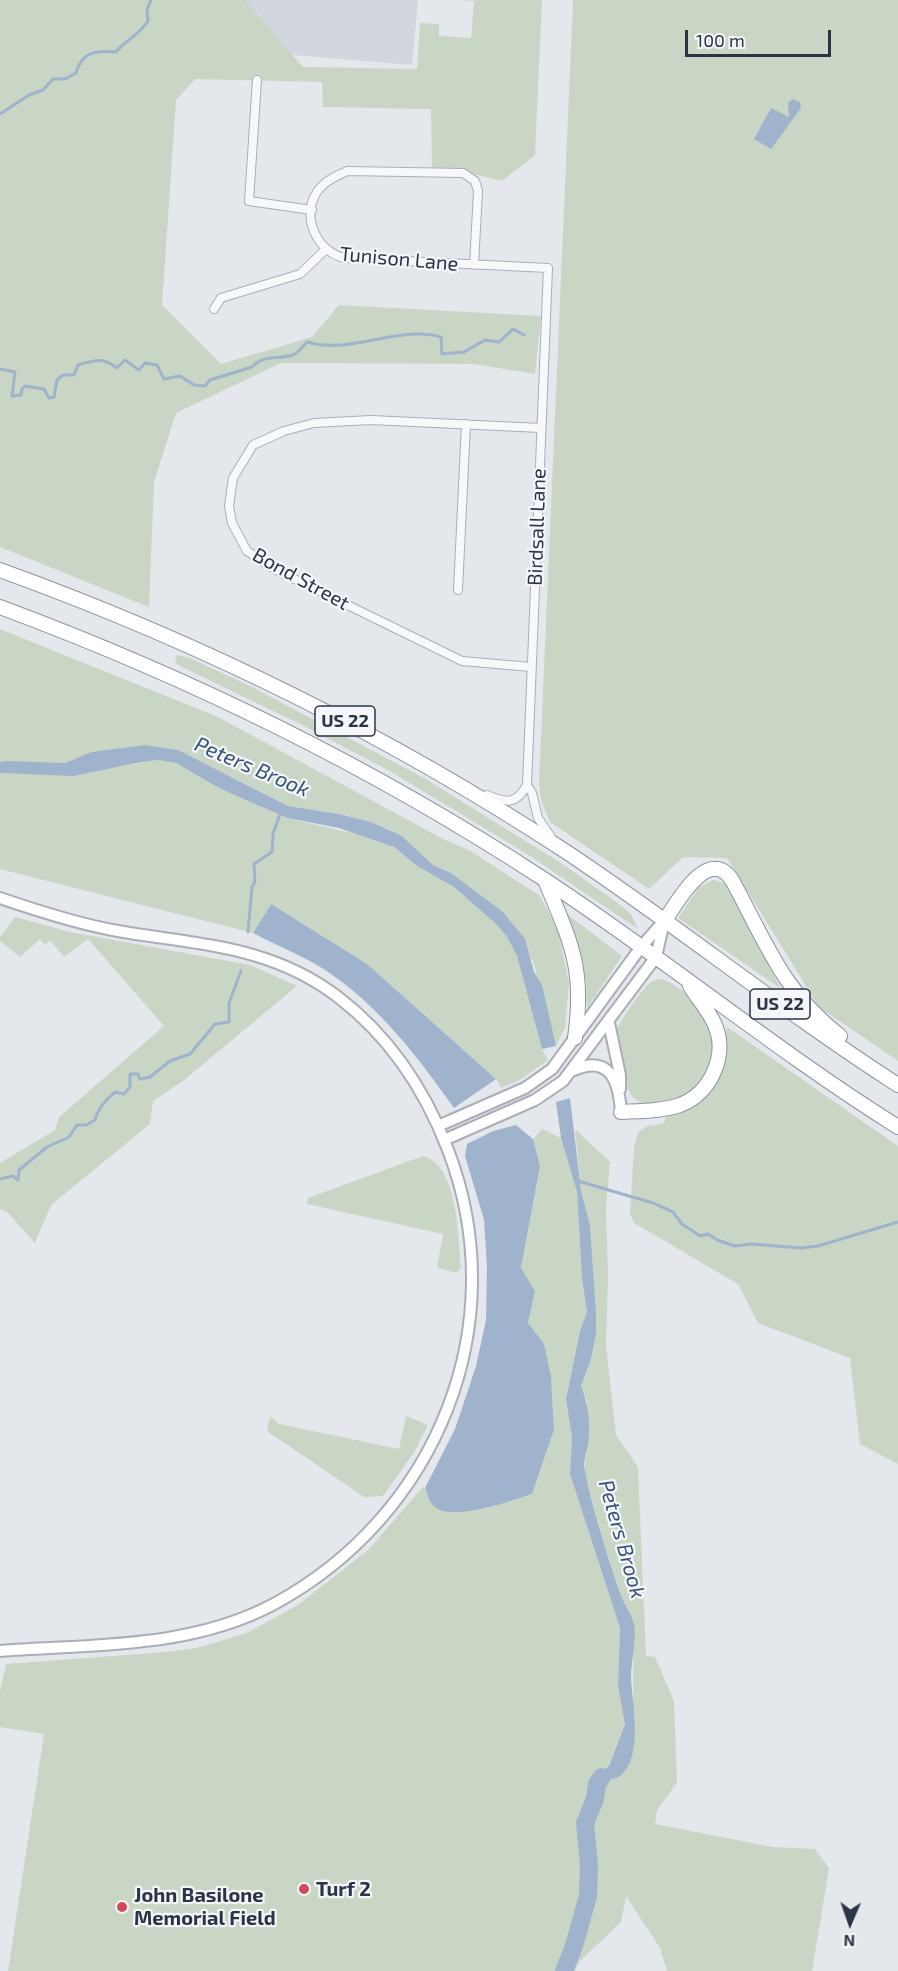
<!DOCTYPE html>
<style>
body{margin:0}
#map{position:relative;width:898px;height:1971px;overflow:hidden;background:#e4e7ec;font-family:"Exo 2",sans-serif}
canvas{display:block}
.north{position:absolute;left:820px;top:1893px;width:60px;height:60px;-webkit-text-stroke:4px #f4f6f9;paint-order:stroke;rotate:182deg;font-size:16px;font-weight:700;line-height:24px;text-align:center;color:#2b3445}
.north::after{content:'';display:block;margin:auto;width:21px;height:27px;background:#2b3445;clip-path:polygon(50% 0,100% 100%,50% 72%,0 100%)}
.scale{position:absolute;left:685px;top:30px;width:146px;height:27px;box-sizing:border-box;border:3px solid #2b3445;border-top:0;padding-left:8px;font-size:18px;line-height:21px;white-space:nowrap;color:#2b3445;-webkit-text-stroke:4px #f4f6f9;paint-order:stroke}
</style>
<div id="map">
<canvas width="898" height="1971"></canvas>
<div class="north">N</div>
<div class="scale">100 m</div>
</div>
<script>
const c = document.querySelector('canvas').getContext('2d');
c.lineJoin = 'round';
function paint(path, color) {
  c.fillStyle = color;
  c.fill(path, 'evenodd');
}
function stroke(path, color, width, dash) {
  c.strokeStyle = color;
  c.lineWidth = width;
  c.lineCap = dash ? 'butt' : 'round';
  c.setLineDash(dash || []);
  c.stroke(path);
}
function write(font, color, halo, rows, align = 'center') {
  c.font = font + ' "Exo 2",sans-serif';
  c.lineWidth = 4.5;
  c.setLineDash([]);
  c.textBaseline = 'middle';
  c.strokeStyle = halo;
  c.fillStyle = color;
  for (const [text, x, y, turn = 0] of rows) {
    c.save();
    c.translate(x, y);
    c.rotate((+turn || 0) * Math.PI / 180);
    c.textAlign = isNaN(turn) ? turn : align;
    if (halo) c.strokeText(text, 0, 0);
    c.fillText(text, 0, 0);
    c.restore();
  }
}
const built = new Path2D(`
 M219,0H418L412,65L234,50Z`);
const green = new Path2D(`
 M0,0H245L303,67L417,69L420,23L439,24V36L471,38L474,1L462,0H542L535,155L502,181L473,174L432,171L431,109L323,107L322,82L195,79L176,100L162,305L221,364L312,337L339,305L541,316L535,374L474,364L281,363L176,413L154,482L149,607L0,547Z
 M573,0H898V1061L819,1007L727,858L683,857L649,889L550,822L541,800L539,784Z
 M0,629L218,717L445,840L469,850L540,896L558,930L569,983L565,1028L556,1046L533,961L451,873L433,865L402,836L371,822L339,814L288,806L207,765L144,745L91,752L65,763L0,762Z
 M177,655L190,658L252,687L424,778L561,863L619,904L631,914L638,929L527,854L388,770L300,724L178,665L175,661Z
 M158,760L176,763L236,795L286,818L374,838L394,847L417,866L454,887L497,925L507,937L517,956L542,1049L548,1060L520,1080L501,1088L496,1079L367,964L271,904L253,933L0,869V773L39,774L98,770Z
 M713,880L724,883L733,892L780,988L678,918L699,887Z
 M563,911L622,956L587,1008L586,980Z
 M15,917L70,932L250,965L297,986L183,1081L153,1101L150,1124L51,1205L35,1243L7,1212L0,1209V1163L55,1130L59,1117L164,1026L88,939L64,957L50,940L45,945L40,939L20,957L0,941V937Z
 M662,979C711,999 738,1066 684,1096C670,1104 640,1111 630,1093C625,1085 624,1072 622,1063C619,1054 615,1044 615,1036C615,1027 642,989 650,983C654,980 657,979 662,979Z
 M727,1027L898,1146V1464L860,1444L850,1358L758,1323L738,1284L634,1223L630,1214L634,1148L638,1132L648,1126L663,1124L667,1115L702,1101L723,1069Z
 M542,1129L561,1138L577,1192L582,1279L587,1312L580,1331L566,1399L572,1438L570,1474L620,1628L618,1686L625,1723L609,1766L602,1769L595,1798L603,1781C626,1773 624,1775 632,1751L634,1622L620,1593L599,1528L585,1472L587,1401L581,1386L591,1359L596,1312L590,1225L581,1191L575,1129L610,1162L606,1208L608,1276L606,1345L616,1435L638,1467L646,1656L655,1657L674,1701L677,1783L657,1810L655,1824L773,1847L815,1849L829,1868L812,1971H667L660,1948L626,1896L621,1922L579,1962L575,1971H8L44,1734L0,1727V1691L6,1664L166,1652L197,1648L247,1633L298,1605L368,1550L423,1487C429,1493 428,1504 438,1509C458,1520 511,1501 532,1494L554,1430L551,1376L544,1345L528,1323L535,1291L521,1268L540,1166L533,1139Z
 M423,1156C458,1165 458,1236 461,1267L457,1273L437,1268L443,1234L307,1204L308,1198Z
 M270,1416L279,1424L399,1449L406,1416L428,1425L415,1451L383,1496L364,1497L267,1431Z`);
const water = new Path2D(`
 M793,99L800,102L801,108L771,149L754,139L771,108L789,117L788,103Z
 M144,745L178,750L288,806L339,814L371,822L402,836L433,865L451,873L503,912L525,939L534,972L542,985L556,1046L542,1049L517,956L507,937L497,925L454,887L417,866L394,847L339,828L287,818L221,789L176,763L158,760L136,763L74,776L0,773V762L7,761L65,763L91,752Z
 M271,904L367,964L496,1079L454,1108C417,1056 377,1003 322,968C301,955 276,945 253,933Z
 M570,1098L581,1191L590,1225L596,1312V1333L591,1359L581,1386C588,1403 591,1425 588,1444C586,1454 583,1461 585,1471C593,1511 606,1551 619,1590C622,1600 632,1616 634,1623C637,1641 631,1661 631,1678C632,1704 644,1757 620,1776C616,1779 608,1779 603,1781L595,1799L592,1790L594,1777L609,1766L625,1724L618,1686L620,1628L570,1474L572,1438L566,1399L580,1331L587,1312L582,1279L577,1192L561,1138L556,1102Z
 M516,1125L533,1139L540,1166L521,1268L535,1291L528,1323L544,1344L551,1376L554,1430L532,1494C511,1501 455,1521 436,1508C429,1503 428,1496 425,1488L455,1429L476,1366L486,1320L487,1267L484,1220L465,1156L467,1144L493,1131Z`);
const stream = new Path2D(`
 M0,114L29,95L43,90L53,79H65L76,73C82,52 95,50 116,52C126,40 139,35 148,21L147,10L151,0
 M0,369L15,372L12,396L21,395L22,389L25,386L44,389L49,398L54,397L57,380L63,375H74L78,365C95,360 103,357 117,368L125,360L139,370L145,363L157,365L164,379L180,376L194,385L205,386L210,380L252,367C264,354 278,360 293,355C298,353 303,346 307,342C352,355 396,325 441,337L442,354L464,352L485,340L499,342L513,329L524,335
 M248,932L252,887L255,882L254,864L272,852L273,834L281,811
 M0,1179L13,1176L18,1180L19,1170L47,1147L69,1137L77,1125H86L95,1120C98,1108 106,1100 115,1092L124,1094L130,1087V1074H138L140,1079L150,1077L170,1061L190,1054L215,1024L229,1022V1003L241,971
 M578,1181L653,1203L673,1212L682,1224L700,1236L708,1234L717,1240L735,1246L751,1244L801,1248L818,1246L898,1222`);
const river = new Path2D(`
 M564,1971L574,1946L588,1896L589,1865L585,1823L595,1799L597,1784L602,1777`);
const street = new Path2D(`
 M257,80L249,201L312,210
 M474,265L478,191L475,181L463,173L347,171C337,176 328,179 320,188C299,212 315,251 344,258L548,268L527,785C516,805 506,803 487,795
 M214,309L221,298L300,274L325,250
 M458,590L466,424
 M531,667L462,661L276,570L247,551L232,523L229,506L233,478L253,445L284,431L314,423L371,420L541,428
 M527,785L532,793L538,818L551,837`);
const secondary = new Path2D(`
 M0,898C38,911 78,924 118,931C198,945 270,945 338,997C389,1036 425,1090 448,1150C515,1324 437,1516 274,1604C190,1649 92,1644 0,1651
 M609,1023L620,1075V1089
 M574,1070C610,1054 619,1082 621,1112
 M438,1126L525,1088L552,1069L641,947L663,922
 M444,1140L535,1100L563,1081L656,957L664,922`);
const highway = new Path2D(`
 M0,570C199,642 388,735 565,851C678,926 784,1012 898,1085
 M0,607C191,678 372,767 542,878C663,957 775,1050 898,1127
 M545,880C571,943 585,968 575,1038
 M664,922C676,904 708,844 732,880C766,942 782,991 840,1036
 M621,1112C641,1111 662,1111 680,1105C711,1093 728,1055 715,1025C709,1011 698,999 690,986`);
const markers = [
 [304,1889,6,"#d1495b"],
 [122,1907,6,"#d1495b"]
];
const shields = [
 [345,721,60],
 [780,1004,60]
];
const shieldNames = [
 ["US 22",345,721],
 ["US 22",780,1004]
];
const streetNames = [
 ["Tunison Lane",399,259,5],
 ["Birdsall Lane",537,527,-88],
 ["Bond Street",301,579,29]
];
const poiNames = [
 ["Turf 2",316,1889],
 ["John Basilone",134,1895],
 ["Memorial Field",134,1918]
];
const waterNames = [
 ["Peters Brook",252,767,23],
 ["Peters Brook",622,1539,74]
];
paint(built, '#d2d6de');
paint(green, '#c9d6c5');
paint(water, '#9fb4cc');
stroke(stream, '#9fb4cc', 3);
stroke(river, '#9fb4cc', 18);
stroke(street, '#a9aeb7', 10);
stroke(secondary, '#a9aeb7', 14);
stroke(highway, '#8b94a3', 16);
stroke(street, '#f7f8fa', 8);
stroke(secondary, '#fff', 10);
stroke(highway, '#fff', 14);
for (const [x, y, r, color] of markers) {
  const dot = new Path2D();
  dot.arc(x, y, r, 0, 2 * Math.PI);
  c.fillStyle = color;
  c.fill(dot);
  stroke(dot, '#f4f6f9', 2);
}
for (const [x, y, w] of shields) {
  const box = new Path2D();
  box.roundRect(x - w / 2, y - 15, w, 30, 4.5);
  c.fillStyle = '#f4f6f9';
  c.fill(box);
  stroke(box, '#2b3445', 1.5);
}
write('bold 18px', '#2b3445', null, shieldNames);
write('20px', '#2b3445', '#f4f6f9', streetNames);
write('bold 20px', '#2b3445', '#f4f6f9', poiNames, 'left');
write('italic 21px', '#34527a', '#f4f6f9', waterNames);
</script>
